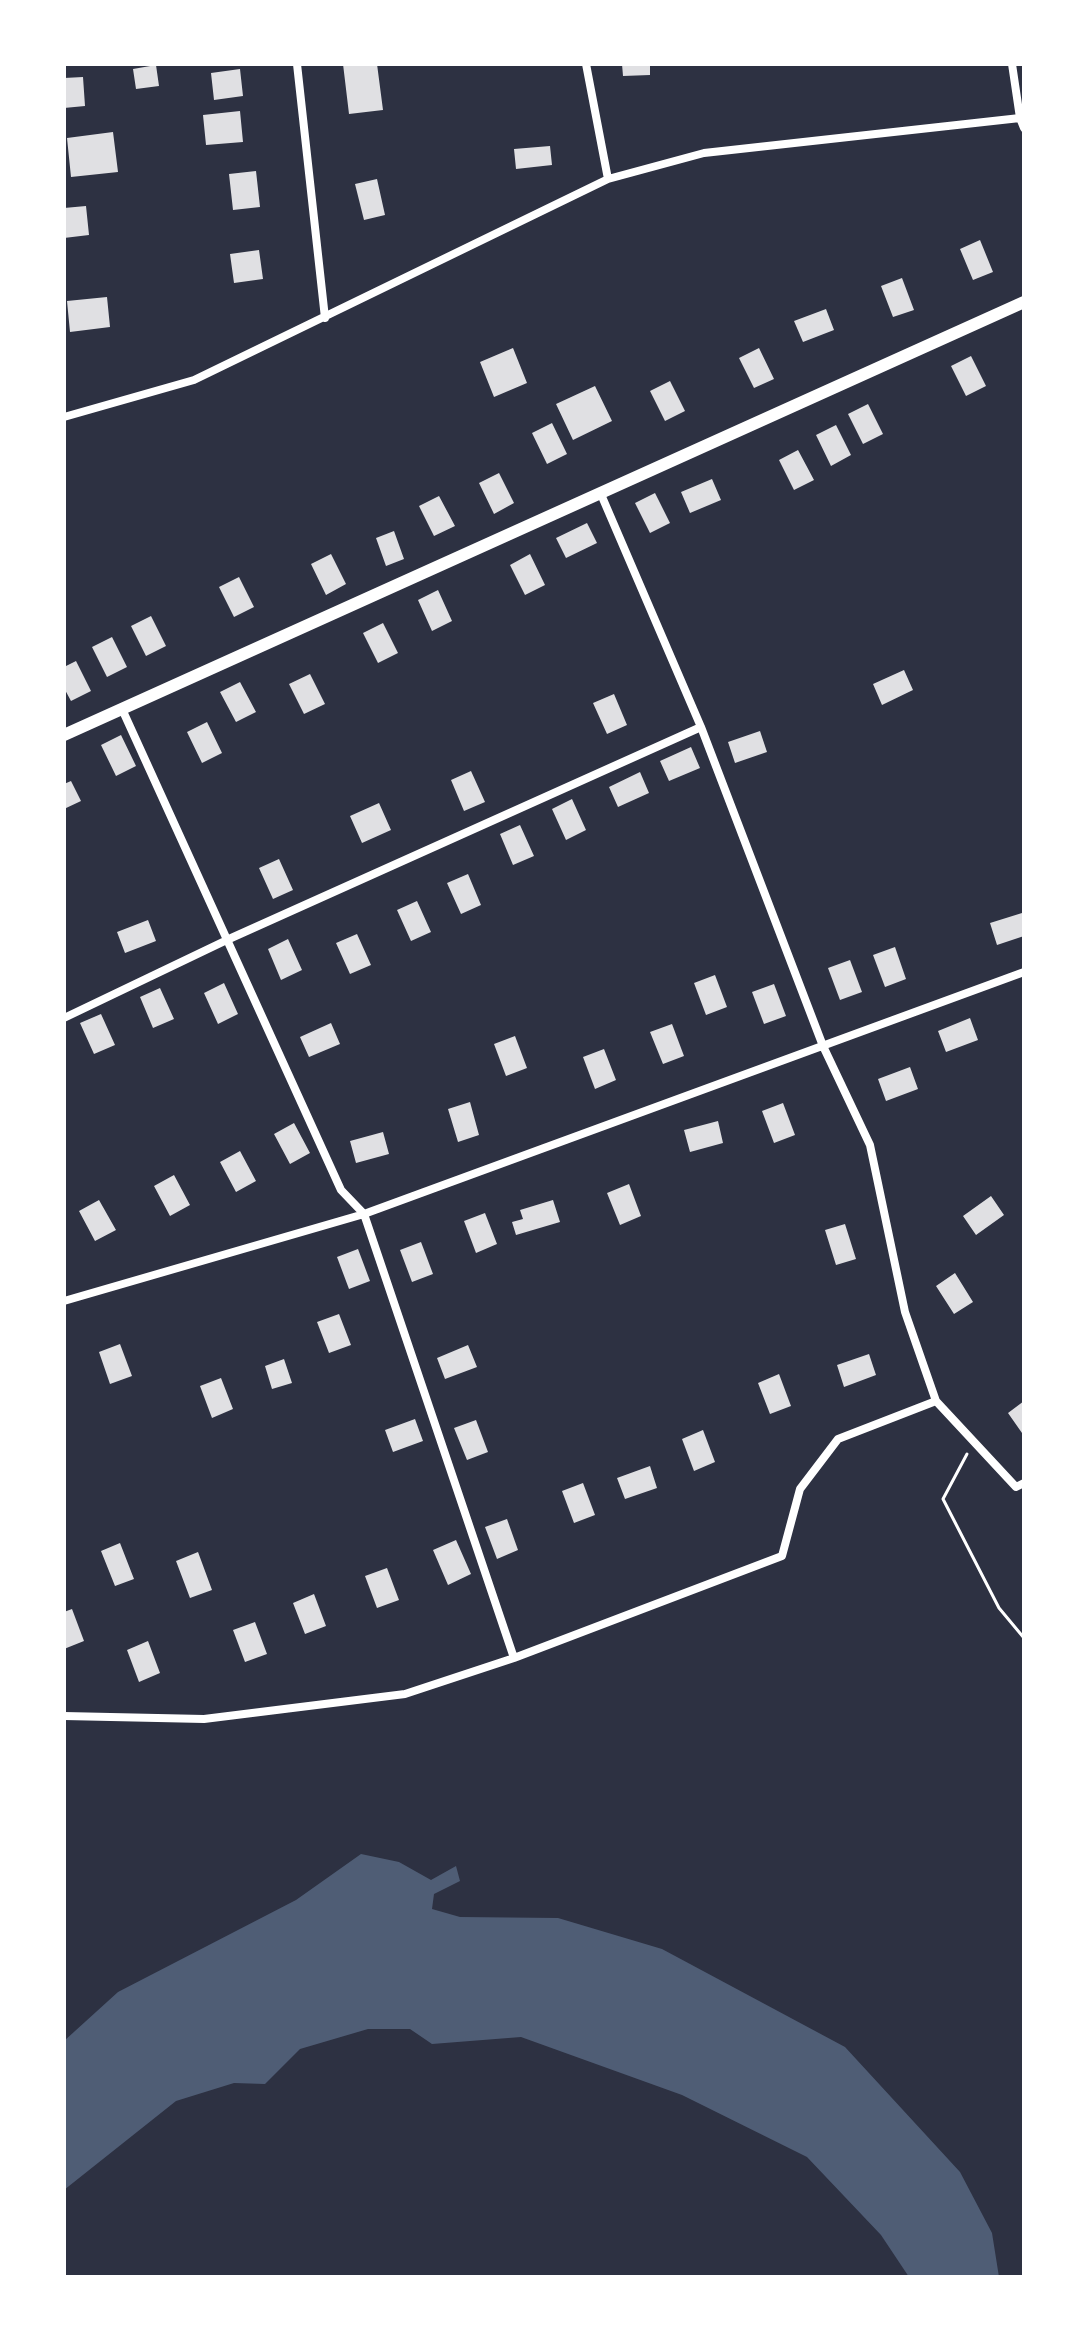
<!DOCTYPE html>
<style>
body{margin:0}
#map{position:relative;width:1088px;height:2341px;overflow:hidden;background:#2d3142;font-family:Arial,sans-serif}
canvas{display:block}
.frame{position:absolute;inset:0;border:66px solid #fff;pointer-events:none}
</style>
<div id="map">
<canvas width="1088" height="2341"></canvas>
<div class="frame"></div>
</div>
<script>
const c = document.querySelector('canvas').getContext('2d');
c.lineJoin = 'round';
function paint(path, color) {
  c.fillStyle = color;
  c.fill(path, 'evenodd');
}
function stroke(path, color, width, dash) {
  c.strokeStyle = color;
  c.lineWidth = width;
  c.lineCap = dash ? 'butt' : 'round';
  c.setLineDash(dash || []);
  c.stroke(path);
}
const water = new Path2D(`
 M361,1854L399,1862L431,1880L456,1866L460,1881L434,1894L432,1909L460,1917L558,1918L662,1949L845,2047L960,2172L992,2233L999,2277H909L881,2235L807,2157L682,2095L521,2037L432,2044L410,2029H368L300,2049L265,2084L234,2083L176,2101L64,2190V2041L118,1992L296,1900Z`);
const building = new Path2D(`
 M343,64H377L383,110L349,114Z
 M622,64H650V75L623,76Z
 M156,65L159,86L136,89L133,69Z
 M240,69L243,96L214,100L211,73Z
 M83,77L85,106L64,108V78Z
 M240,111L243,142L206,145L203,115Z
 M113,132L118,172L71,177L67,138Z
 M550,146L552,165L516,169L514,149Z
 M256,171L260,207L233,210L229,174Z
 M377,179L385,215L364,220L355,184Z
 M86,206L89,235L64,238V208Z
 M980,240L993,272L973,280L960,249Z
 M259,250L263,279L234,283L230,254Z
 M902,278L914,310L893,317L881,286Z
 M107,297L110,327L70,332L67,301Z
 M826,309L834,330L803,342L794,321Z
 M513,348L527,383L494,397L480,362Z
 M759,348L774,379L754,388L739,358Z
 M971,356L986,386L966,396L951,366Z
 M670,381L685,411L665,421L650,391Z
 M595,386L612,421L573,440L556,404Z
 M868,404L883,434L863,444L848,414Z
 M552,423L567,454L547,464L532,433Z
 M836,425L851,455L831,466L816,435Z
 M798,450L814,480L794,490L779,460Z
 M499,473L514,503L494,514L479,483Z
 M712,479L721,500L690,513L681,492Z
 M655,493L670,523L650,533L635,503Z
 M439,496L455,526L434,536L419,506Z
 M587,523L597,543L566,558L556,538Z
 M394,531L404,559L386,566L376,538Z
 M331,554L346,584L326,595L311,564Z
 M530,554L545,585L525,595L510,565Z
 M239,577L254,607L234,617L219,587Z
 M438,590L452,621L432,631L418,600Z
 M151,616L166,646L146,656L131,626Z
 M383,623L398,653L378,663L363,633Z
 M112,637L127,667L107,677L92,647Z
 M76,661L91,691L71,701L64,688V667Z
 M904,670L913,690L882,705L873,684Z
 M310,674L325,704L304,714L289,684Z
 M240,682L256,712L236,722L220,692Z
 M614,694L627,725L607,734L593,703Z
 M207,722L222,753L202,763L187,732Z
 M760,731L767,752L735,763L728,742Z
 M121,735L136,766L116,776L101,745Z
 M691,747L700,768L669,781L660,761Z
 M471,771L485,802L464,811L451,780Z
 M640,772L649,793L618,807L609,787Z
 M71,781L81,801L64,809V784Z
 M572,799L586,830L566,840L552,809Z
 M379,803L391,830L362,843L350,816Z
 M520,825L534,856L513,865L500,834Z
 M279,859L293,890L273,899L259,868Z
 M468,874L481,905L461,914L447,883Z
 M417,901L431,932L411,941L397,910Z
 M1022,913L1024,936L997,945L990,923Z
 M148,920L156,941L125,953L117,932Z
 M357,934L371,965L350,974L336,943Z
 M288,939L302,970L281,980L268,949Z
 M895,947L906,979L885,987L873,955Z
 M850,960L862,992L840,1000L828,968Z
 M715,975L727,1007L706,1015L694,983Z
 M224,983L238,1014L218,1024L204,993Z
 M774,984L786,1016L764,1024L752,992Z
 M160,988L174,1019L153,1028L140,997Z
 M101,1014L115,1045L94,1054L80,1023Z
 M970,1018L978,1040L946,1052L938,1031Z
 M331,1023L340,1044L309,1057L300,1037Z
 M672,1024L684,1056L663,1064L650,1032Z
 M515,1036L527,1068L506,1076L494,1044Z
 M604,1049L616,1080L595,1089L583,1057Z
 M910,1067L918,1089L886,1101L878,1079Z
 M470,1102L479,1135L458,1142L448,1109Z
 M783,1103L795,1135L774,1143L762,1111Z
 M718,1121L723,1143L690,1152L684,1130Z
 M294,1123L310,1153L290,1164L274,1134Z
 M383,1132L389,1154L356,1163L350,1141Z
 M240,1151L256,1181L236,1192L220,1162Z
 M174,1175L190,1205L170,1216L154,1186Z
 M629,1184L641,1216L620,1225L607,1193Z
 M991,1196L1004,1215L976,1235L963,1216Z
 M99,1200L116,1230L95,1241L79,1211Z
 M553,1200L560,1222L516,1235L512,1222L523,1219L520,1210Z
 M485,1213L497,1244L476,1253L464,1221Z
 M845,1224L856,1259L836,1265L825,1230Z
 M421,1242L433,1274L412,1282L400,1250Z
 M358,1249L370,1281L349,1289L337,1257Z
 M955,1273L973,1302L954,1314L936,1286Z
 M339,1314L351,1345L329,1353L317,1322Z
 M120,1344L132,1376L110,1384L99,1352Z
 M468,1345L477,1367L445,1379L437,1358Z
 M869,1354L876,1375L844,1387L837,1365Z
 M284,1359L292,1383L272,1389L265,1366Z
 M779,1374L791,1406L770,1414L758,1383Z
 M221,1378L233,1409L212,1418L200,1386Z
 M1024,1401V1431L1022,1433L1008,1413Z
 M415,1419L423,1441L393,1452L385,1430Z
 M476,1420L488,1452L467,1460L454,1428Z
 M703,1430L715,1462L694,1471L682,1439Z
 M650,1466L657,1488L625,1499L617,1478Z
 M583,1483L595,1515L574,1523L562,1491Z
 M507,1519L518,1550L497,1559L485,1527Z
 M456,1540L471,1574L448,1585L433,1550Z
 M120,1543L134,1579L115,1586L101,1551Z
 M198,1552L212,1590L190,1598L176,1561Z
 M387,1568L399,1600L377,1608L365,1576Z
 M314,1594L326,1626L305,1634L293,1603Z
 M72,1609L84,1641L64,1649V1612Z
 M255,1622L267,1654L245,1662L233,1630Z
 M148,1641L160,1673L139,1682L127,1650Z`);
const path = new Path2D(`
 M967,1454L943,1499L999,1608L1024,1638`);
const minor = new Path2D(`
 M297,64L325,318
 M586,64L608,179
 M1012,64L1020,118
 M64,417L194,380L608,179L704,153L1020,118L1024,128
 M600,492L701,727L823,1046L870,1145L905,1312L936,1401
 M122,709L341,1190L364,1214L514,1658
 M64,1018L229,939L701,727
 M64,1301L364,1214L1024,972
 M64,1716L204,1719L405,1694L514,1658L782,1556L800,1489L838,1439L936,1401L1016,1487L1024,1483`);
const secondary = new Path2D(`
 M64,735L1024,302`);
paint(water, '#4f5d75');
paint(building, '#e0e0e3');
stroke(path, '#fff', 3);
stroke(minor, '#fff', 8);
stroke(secondary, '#fff', 12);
</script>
